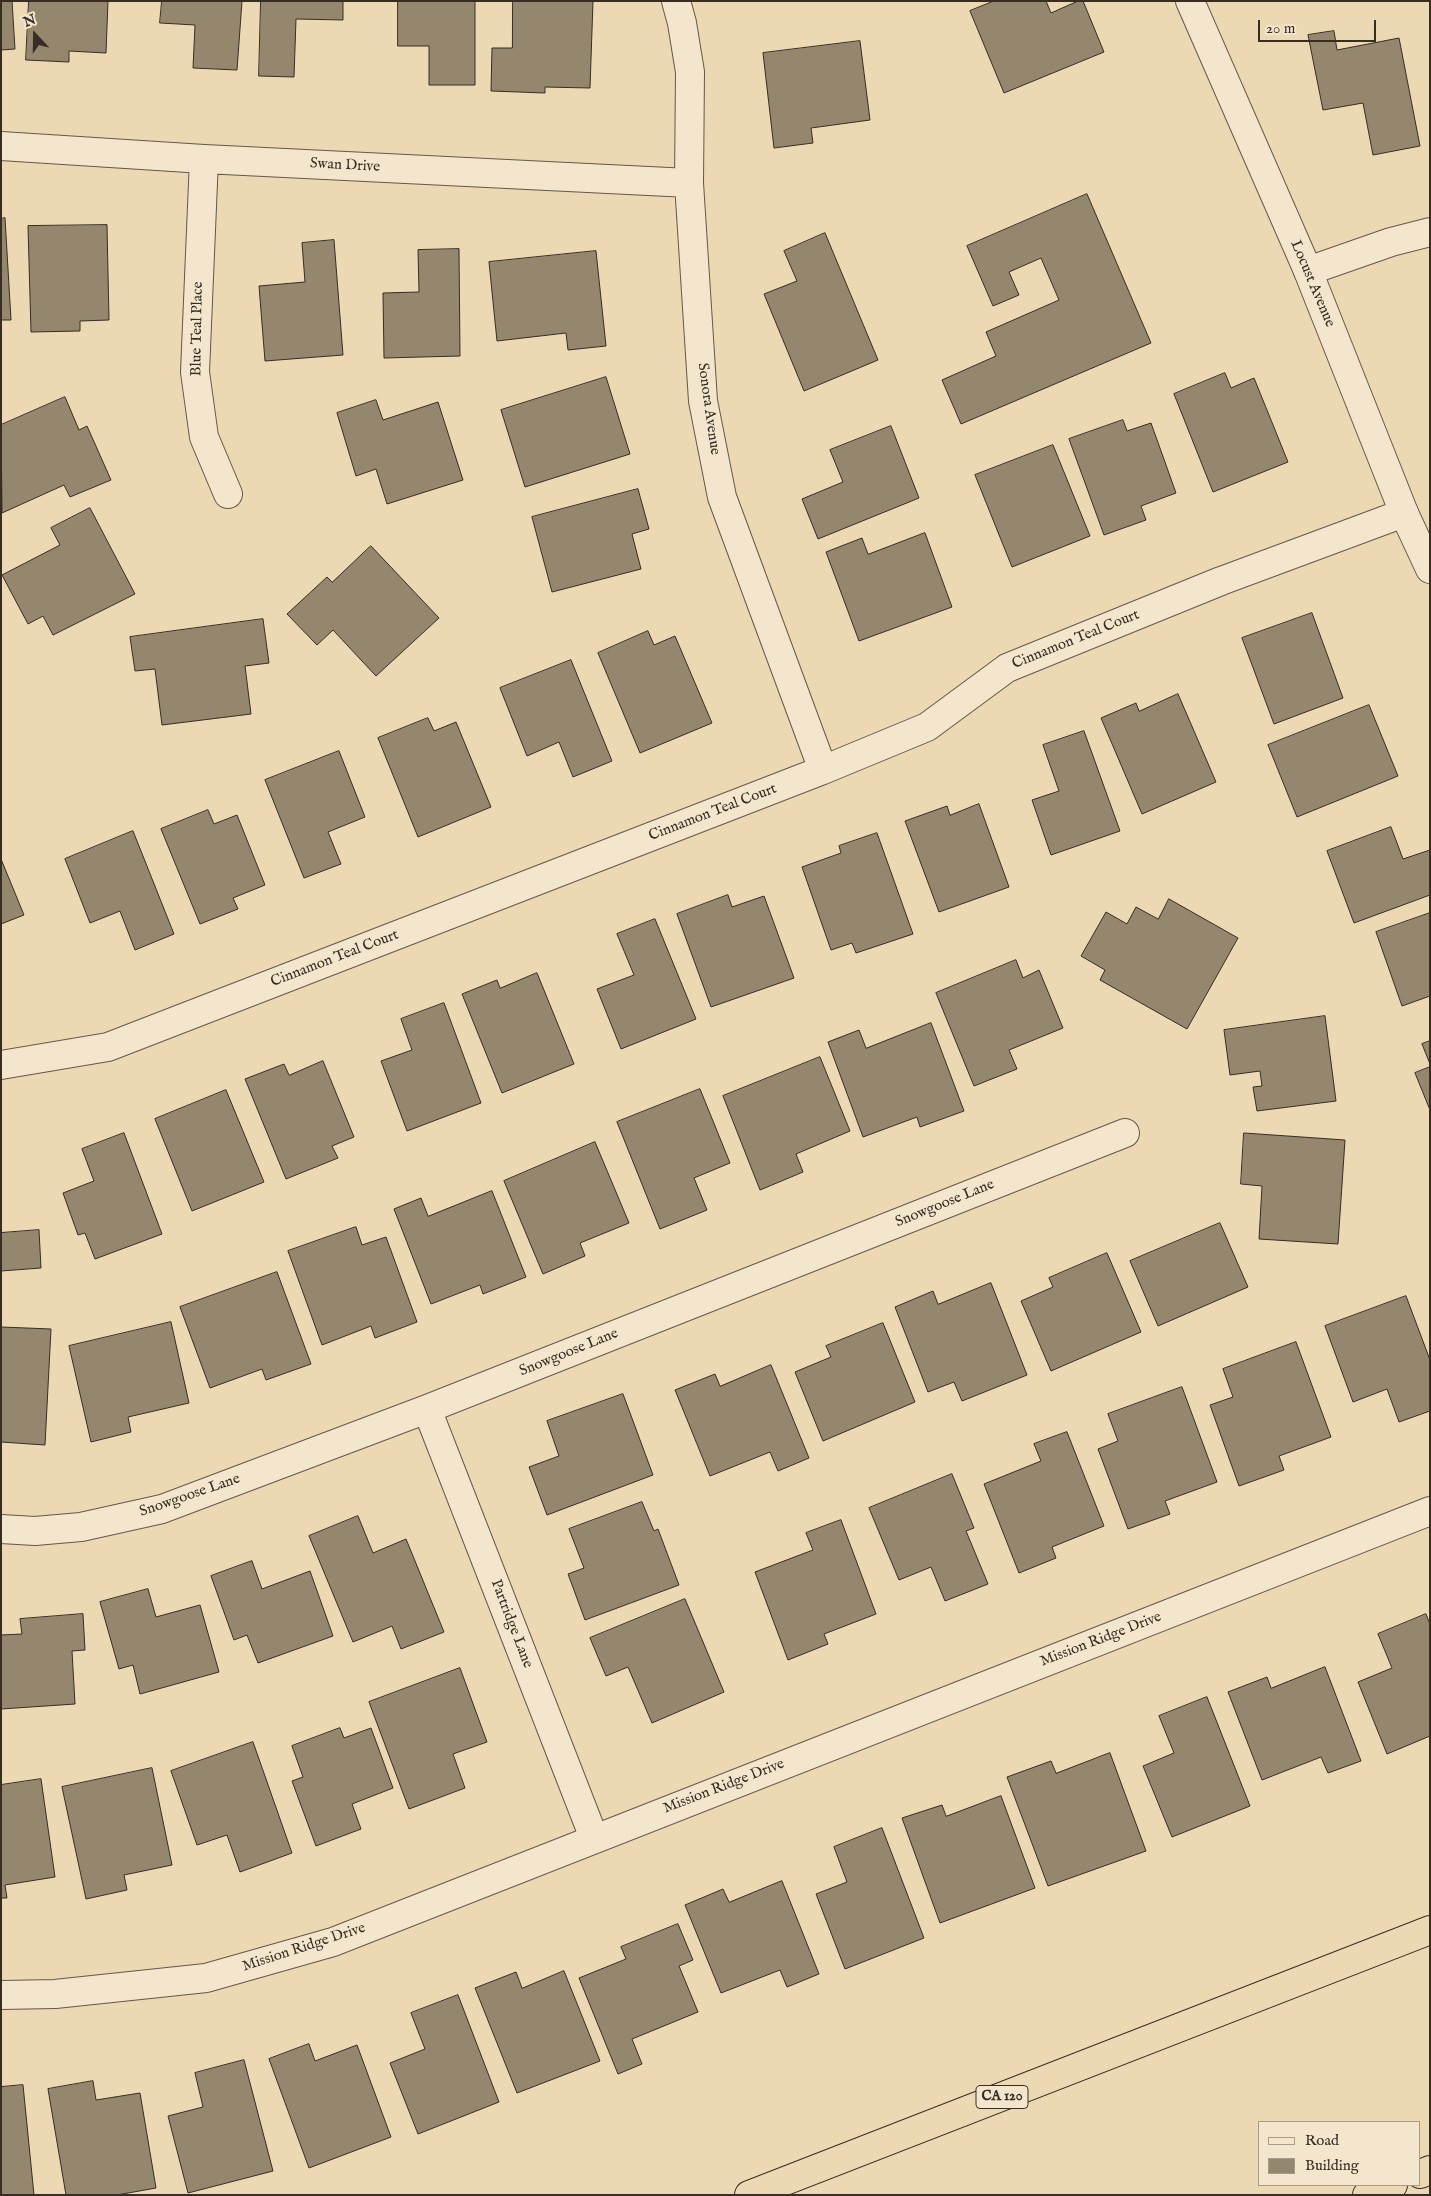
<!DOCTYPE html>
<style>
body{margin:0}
#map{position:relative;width:1431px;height:2196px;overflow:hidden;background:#ecd8b2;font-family:"IM FELL English",serif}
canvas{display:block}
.frame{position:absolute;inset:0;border:2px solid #362e24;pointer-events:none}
.legend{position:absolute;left:1258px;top:2121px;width:162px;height:65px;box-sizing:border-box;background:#f3e6cd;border:1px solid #a79c89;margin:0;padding:6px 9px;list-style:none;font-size:15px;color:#362e24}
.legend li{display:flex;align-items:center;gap:10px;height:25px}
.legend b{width:25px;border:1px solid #a79c89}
.north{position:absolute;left:10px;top:10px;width:50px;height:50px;-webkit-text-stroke:4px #f3e6cd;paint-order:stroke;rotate:339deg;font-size:14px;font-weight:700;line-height:20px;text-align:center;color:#362e24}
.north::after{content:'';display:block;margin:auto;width:18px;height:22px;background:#362e24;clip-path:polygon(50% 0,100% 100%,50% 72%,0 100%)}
.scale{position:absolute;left:1258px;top:20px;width:118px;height:22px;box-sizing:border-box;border:2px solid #362e24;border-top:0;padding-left:6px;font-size:15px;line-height:18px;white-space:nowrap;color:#362e24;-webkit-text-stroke:4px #f3e6cd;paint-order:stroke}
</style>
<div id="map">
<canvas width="1431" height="2196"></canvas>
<div class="frame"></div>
<ul class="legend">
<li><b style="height:6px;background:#f3e6cd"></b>Road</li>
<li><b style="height:14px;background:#95866e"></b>Building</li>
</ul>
<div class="north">N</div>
<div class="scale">20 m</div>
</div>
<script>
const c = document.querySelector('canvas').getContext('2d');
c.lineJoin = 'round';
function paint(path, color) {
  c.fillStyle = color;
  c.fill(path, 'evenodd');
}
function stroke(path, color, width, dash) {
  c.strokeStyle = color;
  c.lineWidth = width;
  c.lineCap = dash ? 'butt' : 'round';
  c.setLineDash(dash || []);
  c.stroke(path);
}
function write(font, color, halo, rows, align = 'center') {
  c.font = font + ' "IM FELL English",serif';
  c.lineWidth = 4;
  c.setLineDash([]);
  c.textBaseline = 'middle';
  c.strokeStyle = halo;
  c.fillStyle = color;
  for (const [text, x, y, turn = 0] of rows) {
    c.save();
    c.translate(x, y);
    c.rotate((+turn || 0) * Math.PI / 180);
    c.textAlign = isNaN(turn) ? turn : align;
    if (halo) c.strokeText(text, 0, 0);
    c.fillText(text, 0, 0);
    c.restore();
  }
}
const building = new Path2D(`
 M1,1H12L15,49L1,50Z
 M29,1H108L106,53L69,51V62L26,60Z
 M162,1H242L237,70L193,68L195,25L160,23Z
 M261,1H343V20L296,19L294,77L259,76Z
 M398,1H475V85H429V46H398Z
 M513,1H593L590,88L545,87V93L491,91L492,48H512Z
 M994,1H1046L1051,13L1078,1H1083L1104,52L1004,93L970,11Z
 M1334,31L1337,50L1399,38L1420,146L1373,155L1363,103L1323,110L1308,35Z
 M860,41L870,120L811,128L813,143L774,148L763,53Z
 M1087,194L1151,343L961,424L942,380L996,356L986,332L1059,300L1041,258L1009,272L1019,295L993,306L967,246Z
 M5,218L11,320H1V219Z
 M107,225L109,320L80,321V331L31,332L28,226Z
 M825,233L878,360L804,391L764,294L797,281L784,251Z
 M334,240L343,355L265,361L259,286L305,282L302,243Z
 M459,249L460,356L384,358L383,293L419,292L418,250Z
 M596,251L606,346L568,350L566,333L497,341L489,262Z
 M1225,373L1231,388L1254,378L1288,462L1213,492L1174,394Z
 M606,377L630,454L525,487L501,410Z
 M65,397L79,430L87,426L111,480L70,497L64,485L2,513L1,425Z
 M376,400L383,420L438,402L463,480L387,504L376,469L356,476L337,413Z
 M1123,420L1127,431L1151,423L1176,493L1141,506L1146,520L1104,535L1069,439Z
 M891,426L919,498L818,539L802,499L843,482L830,450Z
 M1053,445L1090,536L1012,567L975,475Z
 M638,489L649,529L632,534L641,569L552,592L532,517Z
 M90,508L135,594L53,635L43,616L28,624L2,575L60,545L51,528Z
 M925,533L952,607L859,641L826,552L862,538L868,554Z
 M371,546L439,618L376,676L333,630L317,645L287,614L327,577L332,582Z
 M1312,613L1343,698L1274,724L1242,638Z
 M263,619L269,663L245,666L251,714L162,725L155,669L135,671L130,637Z
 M648,631L654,645L675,636L712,723L640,753L598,653Z
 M571,660L612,761L573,777L559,742L527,756L500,688Z
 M1178,694L1216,782L1142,814L1101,718L1136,703L1139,711Z
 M1369,705L1398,776L1297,817L1268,745Z
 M428,718L434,731L456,722L491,807L418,837L378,738Z
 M1084,731L1120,831L1051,855L1032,800L1059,791L1043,745Z
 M339,751L365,817L328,832L341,864L304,878L265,780Z
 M979,804L1009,887L939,912L905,821L947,806L950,815Z
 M208,810L214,824L237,815L265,885L233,898L238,909L200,924L161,829Z
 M1391,827L1403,859L1430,850V895L1354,923L1327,851Z
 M133,831L174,934L135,950L120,911L90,923L65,859Z
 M877,833L913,934L856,953L852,943L831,950L802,867L841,853L839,846Z
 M1,859L24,915L1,924Z
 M728,895L732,907L764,896L794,978L711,1007L677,914Z
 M1169,899L1238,938L1187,1029L1100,980L1105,970L1081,956L1106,912L1127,924L1136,907L1158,919Z
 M1430,913V996L1402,1006L1376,932Z
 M655,919L696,1019L621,1049L597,989L634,975L617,934Z
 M1016,960L1023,978L1039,970L1063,1028L1009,1050L1017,1069L974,1086L936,993Z
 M537,973L574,1064L502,1093L462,994L497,980L500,988Z
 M444,1003L481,1103L407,1131L381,1061L412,1050L401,1019Z
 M1325,1016L1336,1101L1257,1111L1253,1087L1262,1086L1260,1071L1230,1075L1224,1030Z
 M931,1023L964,1111L920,1127L917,1117L863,1137L828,1042L859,1030L866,1048Z
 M1430,1041V1064L1422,1044Z
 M820,1057L850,1131L796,1154L803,1172L760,1190L723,1096Z
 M323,1061L354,1137L332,1146L338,1158L286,1179L245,1079L284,1064L289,1075Z
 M1430,1067V1110L1415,1073Z
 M700,1089L730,1163L694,1178L707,1210L660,1229L617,1122Z
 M226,1090L264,1182L192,1211L155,1119Z
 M124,1133L162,1234L95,1259L85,1233L78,1235L63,1193L94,1181L82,1149Z
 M1244,1133L1345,1140L1338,1244L1259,1239L1262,1186L1241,1184Z
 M595,1142L629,1223L580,1243L585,1256L543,1274L504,1181Z
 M492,1191L526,1277L483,1294L480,1285L431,1304L394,1209L421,1198L428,1216Z
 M1220,1223L1248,1287L1158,1326L1130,1261Z
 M356,1227L362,1245L386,1237L417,1322L375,1338L371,1326L322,1345L288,1251Z
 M39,1230L41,1268L1,1271V1233Z
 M1107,1253L1141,1332L1051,1371L1021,1301L1053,1287L1049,1278Z
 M277,1272L311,1364L266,1380L262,1369L210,1388L180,1307Z
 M991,1283L1027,1375L962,1401L954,1382L928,1392L895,1307L933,1291L938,1304Z
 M1406,1296L1430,1360V1411L1399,1422L1387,1389L1353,1402L1325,1326Z
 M171,1322L189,1403L128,1417L131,1432L91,1442L69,1346Z
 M883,1323L915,1402L823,1441L795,1372L831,1357L826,1346Z
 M1,1327L51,1329L45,1445L1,1442Z
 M1296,1342L1331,1437L1279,1456L1284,1470L1239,1486L1210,1405L1233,1397L1223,1369Z
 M771,1365L809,1458L778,1471L770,1452L710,1476L675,1390L715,1374L720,1386Z
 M1182,1387L1217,1482L1165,1501L1170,1514L1128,1529L1098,1449L1118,1441L1108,1414Z
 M623,1394L653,1475L547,1515L529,1467L559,1456L547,1421Z
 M1067,1432L1104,1526L1052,1547L1056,1558L1019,1573L984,1484L1041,1461L1034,1444Z
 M952,1474L974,1528L966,1531L988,1584L945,1601L931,1567L899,1580L869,1508Z
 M642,1502L654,1531L658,1529L679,1585L585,1620L568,1574L584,1568L569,1529Z
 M358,1516L373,1553L406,1539L444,1632L401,1649L392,1626L353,1642L309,1536Z
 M841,1520L876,1614L824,1634L828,1644L788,1660L755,1572L813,1550L806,1533Z
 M252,1561L262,1589L310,1571L333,1636L258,1663L247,1635L234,1640L211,1576Z
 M148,1589L156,1617L200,1605L219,1672L140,1694L133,1665L119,1669L100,1602Z
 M685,1599L724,1692L652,1723L628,1667L606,1676L590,1638Z
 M83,1614L85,1650L72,1651L75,1704L1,1709V1635L22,1634L20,1619Z
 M1426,1614L1430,1624V1736L1387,1754L1358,1682L1392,1668L1378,1634Z
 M1325,1667L1361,1761L1328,1773L1321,1757L1262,1780L1228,1692L1267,1677L1271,1688Z
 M460,1668L487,1742L453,1754L465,1788L409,1809L369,1702Z
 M1207,1697L1250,1806L1172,1837L1143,1766L1174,1753L1159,1716Z
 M340,1728L344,1738L371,1728L393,1788L352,1804L361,1829L316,1846L292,1781L303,1777L292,1746Z
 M253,1742L292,1853L240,1872L227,1835L197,1845L171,1771Z
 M1110,1753L1146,1851L1048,1886L1007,1777L1051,1761L1056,1773Z
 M152,1768L172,1865L124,1875L127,1890L86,1899L62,1787Z
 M41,1779L55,1877L5,1885L7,1898H1V1785Z
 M1001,1796L1035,1888L940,1923L902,1818L942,1805L946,1816Z
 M882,1828L924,1938L845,1969L816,1894L847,1882L834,1847Z
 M782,1881L819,1974L787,1987L780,1970L721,1993L685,1905L723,1889L729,1902Z
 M678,1924L693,1960L679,1966L698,2012L632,2039L642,2064L618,2074L579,1978L626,1959L621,1947Z
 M564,1971L600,2061L517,2093L475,1988L516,1972L522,1988Z
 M458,1995L499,2102L418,2134L390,2063L425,2049L411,2013Z
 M309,2044L315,2061L357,2045L391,2137L309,2168L269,2059Z
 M244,2060L273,2171L188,2193L168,2116L203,2107L195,2073Z
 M93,2081L96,2100L140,2093L156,2188L117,2195H66L48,2089Z
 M23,2085L34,2195H1V2087Z`);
const minor = new Path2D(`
 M676,1L682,23L690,72L689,183L703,401L722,497L823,770
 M1,146L204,159L689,183
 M204,159L195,372L204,437L228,494
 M1308,271L1391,242L1430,232
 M1,1065L108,1047L823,770L927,727L1007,668L1221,581L1404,513
 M427,1409L594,1838
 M1,1529L35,1531L81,1527L162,1509L427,1409L1125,1133`);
const tertiary = new Path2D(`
 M1190,1L1308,271L1404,513L1430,569
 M1,1995L55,1994L206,1978L333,1942L1430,1511`);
const motorway = new Path2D(`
 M1420,2174L1430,2170
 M749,2195L1430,1930
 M1367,2195L1393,2185`);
const shields = [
 [1002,2097,52]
];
const shieldNames = [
 ["CA 120",1002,2097]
];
const streetNames = [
 ["Swan Drive",345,166,3],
 ["Locust Avenue",1312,284,67],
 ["Blue Teal Place",198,329,-89],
 ["Sonora Avenue",708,409,82],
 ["Cinnamon Teal Court",1076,640,-22],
 ["Cinnamon Teal Court",713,813,-21],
 ["Cinnamon Teal Court",335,959,-21],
 ["Snowgoose Lane",945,1204,-22],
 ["Snowgoose Lane",569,1353,-22],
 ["Snowgoose Lane",190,1496,-19],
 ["Partridge Lane",511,1624,69],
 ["Mission Ridge Drive",1101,1640,-21],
 ["Mission Ridge Drive",724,1787,-21],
 ["Mission Ridge Drive",304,1948,-18]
];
paint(building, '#95866e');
stroke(building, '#362e24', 1);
stroke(minor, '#645848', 30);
stroke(tertiary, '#645848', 30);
stroke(motorway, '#362e24', 30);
stroke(minor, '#f3e6cd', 28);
stroke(tertiary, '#f3e6cd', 28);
stroke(motorway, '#ecd8b2', 28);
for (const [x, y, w] of shields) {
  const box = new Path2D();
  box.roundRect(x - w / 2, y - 11.5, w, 23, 4);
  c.fillStyle = '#f3e6cd';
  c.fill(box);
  stroke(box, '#362e24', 1);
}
write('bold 14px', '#362e24', null, shieldNames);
write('15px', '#362e24', '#f3e6cd', streetNames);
</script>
